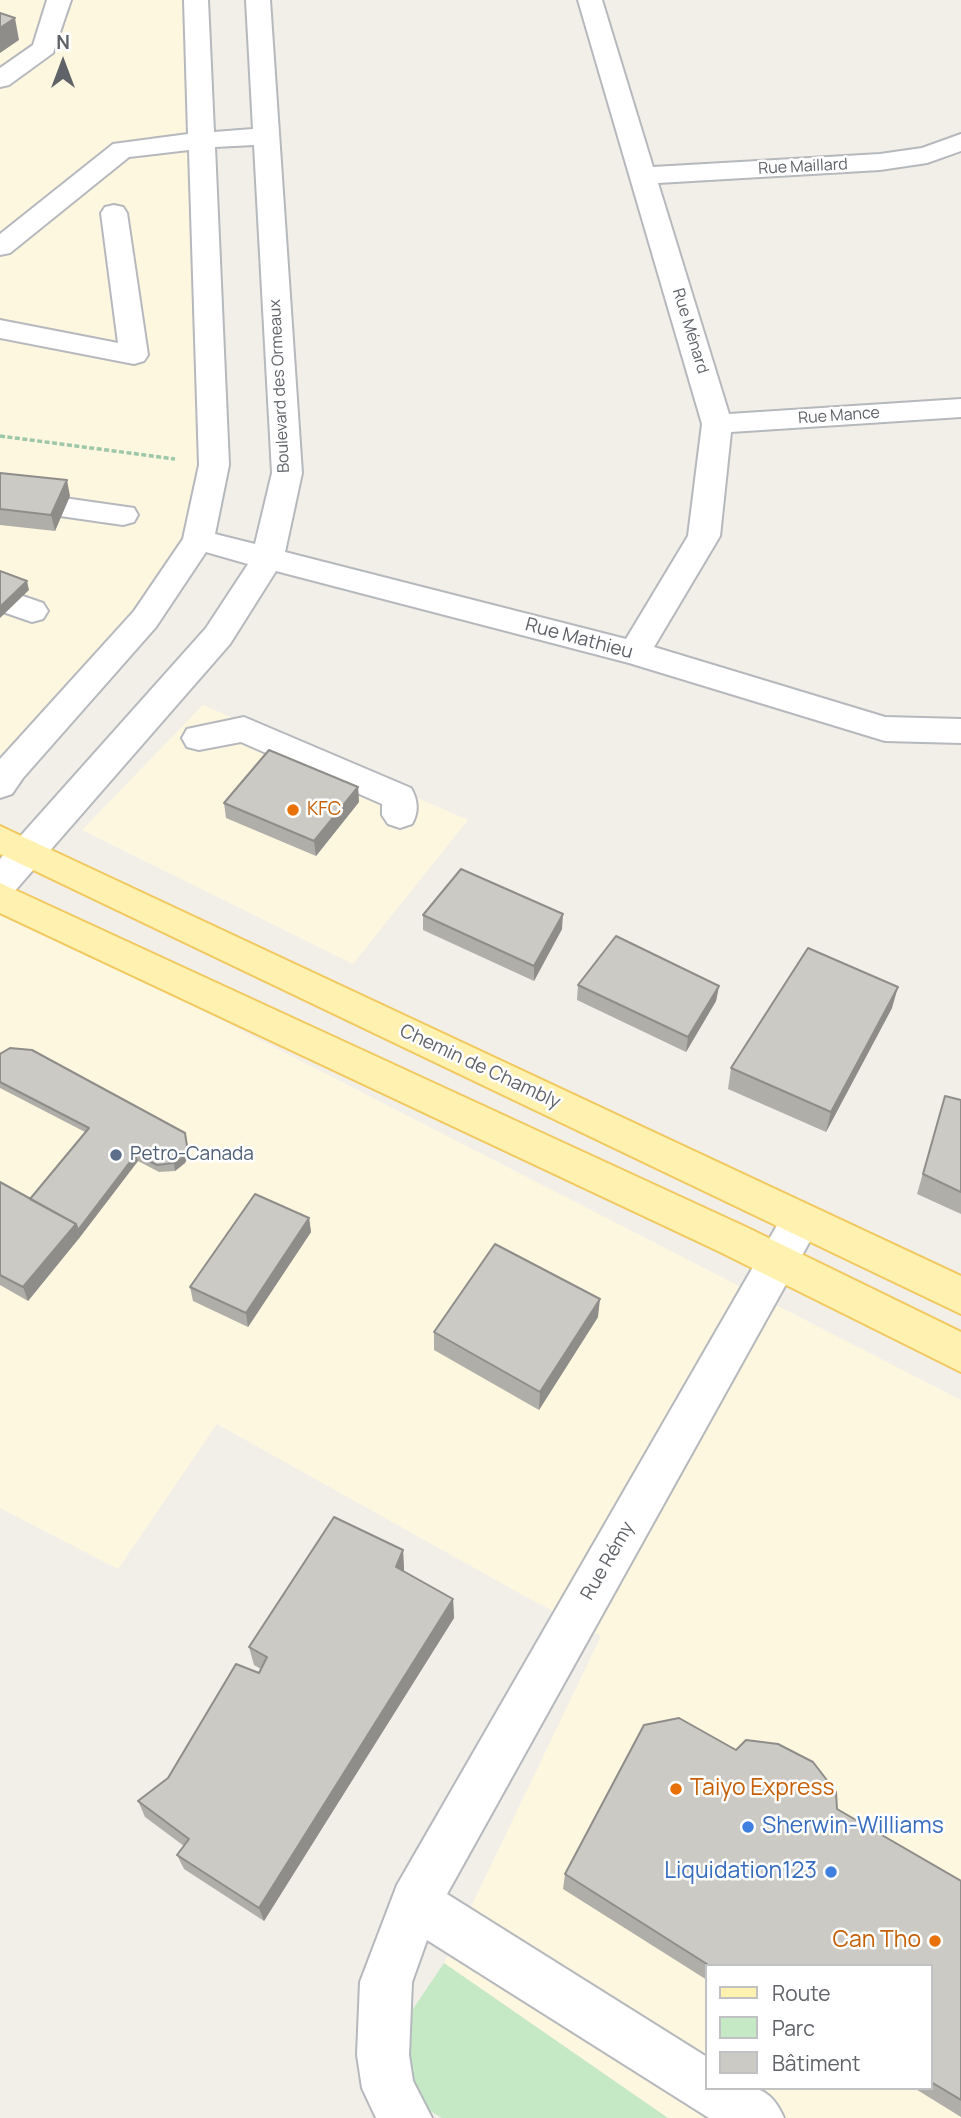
<!DOCTYPE html>
<meta charset="utf-8">
<style>
body{margin:0}
#map{position:relative;width:961px;height:2118px;overflow:hidden;background:#f1efe8;font-family:Manrope,sans-serif}
canvas{display:block}
.legend{position:absolute;left:705px;top:1964px;width:228px;height:126px;box-sizing:border-box;background:#fff;border:2px solid #bfc1c3;margin:0;padding:9px 12px;list-style:none;font-size:21px;color:#5f6368}
.legend li{display:flex;align-items:center;gap:14px;height:35px}
.legend b{width:35px;border:2px solid #bfc1c3}
.north{position:absolute;left:28px;top:28px;width:70px;height:70px;-webkit-text-stroke:5px #fff;paint-order:stroke;rotate:0deg;font-size:19px;font-weight:700;line-height:28px;text-align:center;color:#5f6368}
.north::after{content:'';display:block;margin:auto;width:24px;height:32px;background:#5f6368;clip-path:polygon(50% 0,100% 100%,50% 72%,0 100%)}
</style>
<div id="map">
<canvas width="961" height="2118"></canvas>
<ul class="legend">
<li><b style="height:9px;background:#fff1af"></b>Route</li>
<li><b style="height:19px;background:#c5e8c5"></b>Parc</li>
<li><b style="height:19px;background:#cccac5"></b>Bâtiment</li>
</ul>
<div class="north">N</div>
</div>
<script>
const c = document.querySelector('canvas').getContext('2d');
c.lineJoin = 'round';
function paint(path, color) {
  c.fillStyle = color;
  c.fill(path, 'evenodd');
}
function stroke(path, color, width, dash) {
  c.strokeStyle = color;
  c.lineWidth = width;
  c.lineCap = dash ? 'butt' : 'round';
  c.setLineDash(dash || []);
  c.stroke(path);
}
function write(font, color, halo, rows, align = 'center') {
  c.font = font + ' Manrope,sans-serif';
  c.lineWidth = 5;
  c.setLineDash([]);
  c.textBaseline = 'middle';
  c.strokeStyle = halo;
  c.fillStyle = color;
  for (const [text, x, y, turn = 0] of rows) {
    c.save();
    c.translate(x, y);
    c.rotate((+turn || 0) * Math.PI / 180);
    c.textAlign = isNaN(turn) ? turn : align;
    if (halo) c.strokeText(text, 0, 0);
    c.fillText(text, 0, 0);
    c.restore();
  }
}
const commercial = new Path2D(`
 M0,0H196L214,465L198,540L0,785Z
 M203,705L468,820L353,964L82,830Z
 M3,908L961,1400V2118H668L444,1963L601,1636L528,1598L217,1424L118,1569L0,1508V912ZM707,1966H931V2088H707Z`);
const green = new Path2D(`
 M444,1963L668,2118H442L405,2096L396,2034Z`);
const path = new Path2D(`
 M0,436L175,459`);
const minor = new Path2D(`
 M47,0H71L53,53L9,85L0,87V68L33,45Z
 M184,0H208L214,132L253,129L246,0H270L302,473L285,552L626,639L688,536L702,424L578,0H602L653,167L880,154L922,148L961,134V151L927,163L880,170L658,183L729,414L961,399V417L731,432L720,536L654,647L885,717L961,719V743L885,741L629,663L276,571L230,644L13,893L0,897V859L206,628L248,564L206,552L156,627L23,778L12,794L0,798V759L134,611L183,539L199,465L189,150L129,157L10,253L0,255V234L113,144L188,134ZM254,145L272,473L255,544L215,534L229,465L215,147Z
 M114,205L123,207L127,213L148,355L144,361L134,364L0,338V320L118,343L101,213L105,207Z
 M64,498L134,508L138,515L134,522L123,525L53,515L49,508L53,501Z
 M14,593L43,603L48,611L43,619L32,622L3,612L0,601L3,596Z
 M244,717L411,788C418,800 419,812 412,824L400,828L388,824L382,815V804L241,742L199,750L187,747L182,738L187,729Z
 M801,1203L815,1208L821,1220L815,1232L447,1894L707,2057V2088C744,2088 767,2078 784,2118H709L427,1940L412,1982L409,2055L413,2081L432,2118H376L362,2088L357,2055L360,1982L397,1885L787,1208Z`);
const major = new Path2D(`
 M0,826L961,1276V1314L0,854Z
 M0,883L746,1227L961,1332V1372L718,1251L0,913Z`);
const wall = new Path2D(`
 M0,473L70,496L55,531L0,525Z
 M358,787L359,802L316,856L226,818L224,803Z
 M423,915L562,929L534,981L423,930Z
 M578,985L719,986L716,1001L686,1052L577,1000Z
 M892,1008L826,1132L728,1089L731,1068Z
 M0,1054L185,1133L189,1154L185,1163L175,1171L159,1172L138,1161L80,1237L28,1301L0,1285V1182L30,1199L85,1132L0,1088Z
 M945,1096L961,1100V1214L917,1194Z
 M309,1218L311,1232L248,1327L193,1301L190,1287Z
 M598,1317L539,1410L434,1350V1332Z
 M403,1550L404,1571L453,1599L454,1618L264,1921L184,1869L177,1855L184,1846L145,1817L138,1801L168,1778L259,1673L261,1669L254,1665L249,1647Z
 M837,1809L961,1881V2117L914,2088H931V1966H707V1980L563,1889L565,1874Z`);
const shadedWall = new Path2D(`
 M15,18L19,40L0,53V28Z
 M67,480L70,496L55,531L51,515Z
 M27,581L29,590L0,618V607Z
 M358,787L359,802L316,856L314,841Z
 M563,914L562,929L534,981V966Z
 M719,986L716,1001L686,1052L688,1037Z
 M898,987L892,1008L826,1132L831,1112Z
 M187,1146L189,1154L185,1163L175,1171L174,1163Z
 M136,1154L138,1161L80,1237L78,1230Z
 M309,1218L311,1232L248,1327L246,1313Z
 M76,1224L80,1237L28,1301L23,1287Z
 M600,1299L598,1317L539,1410L540,1392Z
 M403,1550L404,1569L398,1586L396,1567Z
 M453,1599L454,1618L264,1921L259,1908Z`);
const building = new Path2D(`
 M0,13L15,18L0,28Z
 M0,473L67,480L51,515L0,509Z
 M0,571L27,581L0,607Z
 M269,750L358,787L314,841L224,803Z
 M461,869L563,914L534,966L423,915Z
 M616,936L719,986L688,1037L578,985Z
 M808,948L898,987L831,1112L731,1068Z
 M10,1048L32,1050L185,1133L187,1146L184,1156L174,1163L157,1165L136,1154L78,1230L76,1224L30,1199L89,1128L0,1082V1054Z
 M945,1096L961,1100V1192L923,1174Z
 M0,1182L76,1224L23,1287L0,1275Z
 M255,1194L309,1218L246,1313L190,1287Z
 M495,1244L600,1299L540,1392L434,1332Z
 M334,1517L403,1550L396,1567L453,1599L259,1908L177,1855L189,1839L138,1801L168,1778L236,1664L259,1673L267,1657L249,1647Z
 M679,1718L736,1750L746,1740L778,1744L813,1762L836,1792L837,1809L961,1881V2100L931,2082V1966H710L565,1874L644,1725Z`);
const markers = [
 [293,810,7,"#e8710a"],
 [116,1155,7,"#5c6f8a"],
 [676,1789,7,"#e8710a"],
 [748,1827,7,"#3f7fe0"],
 [831,1872,7,"#3f7fe0"],
 [935,1941,7,"#e8710a"]
];
const farStreetnames = [
 ["Rue Maillard",803,167,-3],
 ["Rue Ménard",690,331,73],
 ["Boulevard des Ormeaux",280,386,-93],
 ["Rue Mance",839,416,-4]
];
const streetNames = [
 ["Rue Mathieu",579,639,15],
 ["Chemin de Chambly",480,1067,25],
 ["Rue Rémy",608,1561,-60]
];
const foodNames = [
 ["KFC",307,810]
];
const serviceNames = [
 ["Petro-Canada",130,1155]
];
const nearFoodnames = [
 ["Taiyo Express",690,1789],
 ["Can Tho",921,1941,"right"]
];
const nearShopnames = [
 ["Sherwin-Williams",762,1827],
 ["Liquidation123",817,1872,"right"]
];
paint(commercial, '#fef7e0');
paint(green, '#c5e8c5');
stroke(minor, '#b5b8bc', 4);
stroke(major, '#f2c860', 4);
stroke(path, '#9cc7a8', 3.5, [5, 2.5]);
paint(minor, '#fff');
paint(major, '#fff1af');
paint(wall, '#afaea9');
paint(shadedWall, '#8f8d8a');
paint(building, '#cccac5');
stroke(building, '#8f8d8a', 2);
for (const [x, y, r, color] of markers) {
  const dot = new Path2D();
  dot.arc(x, y, r, 0, 2 * Math.PI);
  c.fillStyle = color;
  c.fill(dot);
  stroke(dot, '#fff', 2.5);
}
write('16px', '#5f6368', '#fff', farStreetnames);
write('19px', '#5f6368', '#fff', streetNames);
write('19px', '#c56008', '#fff', foodNames, 'left');
write('19px', '#4e5e75', '#fff', serviceNames, 'left');
write('23px', '#c56008', '#fff', nearFoodnames, 'left');
write('23px', '#366cbe', '#fff', nearShopnames, 'left');
</script>
